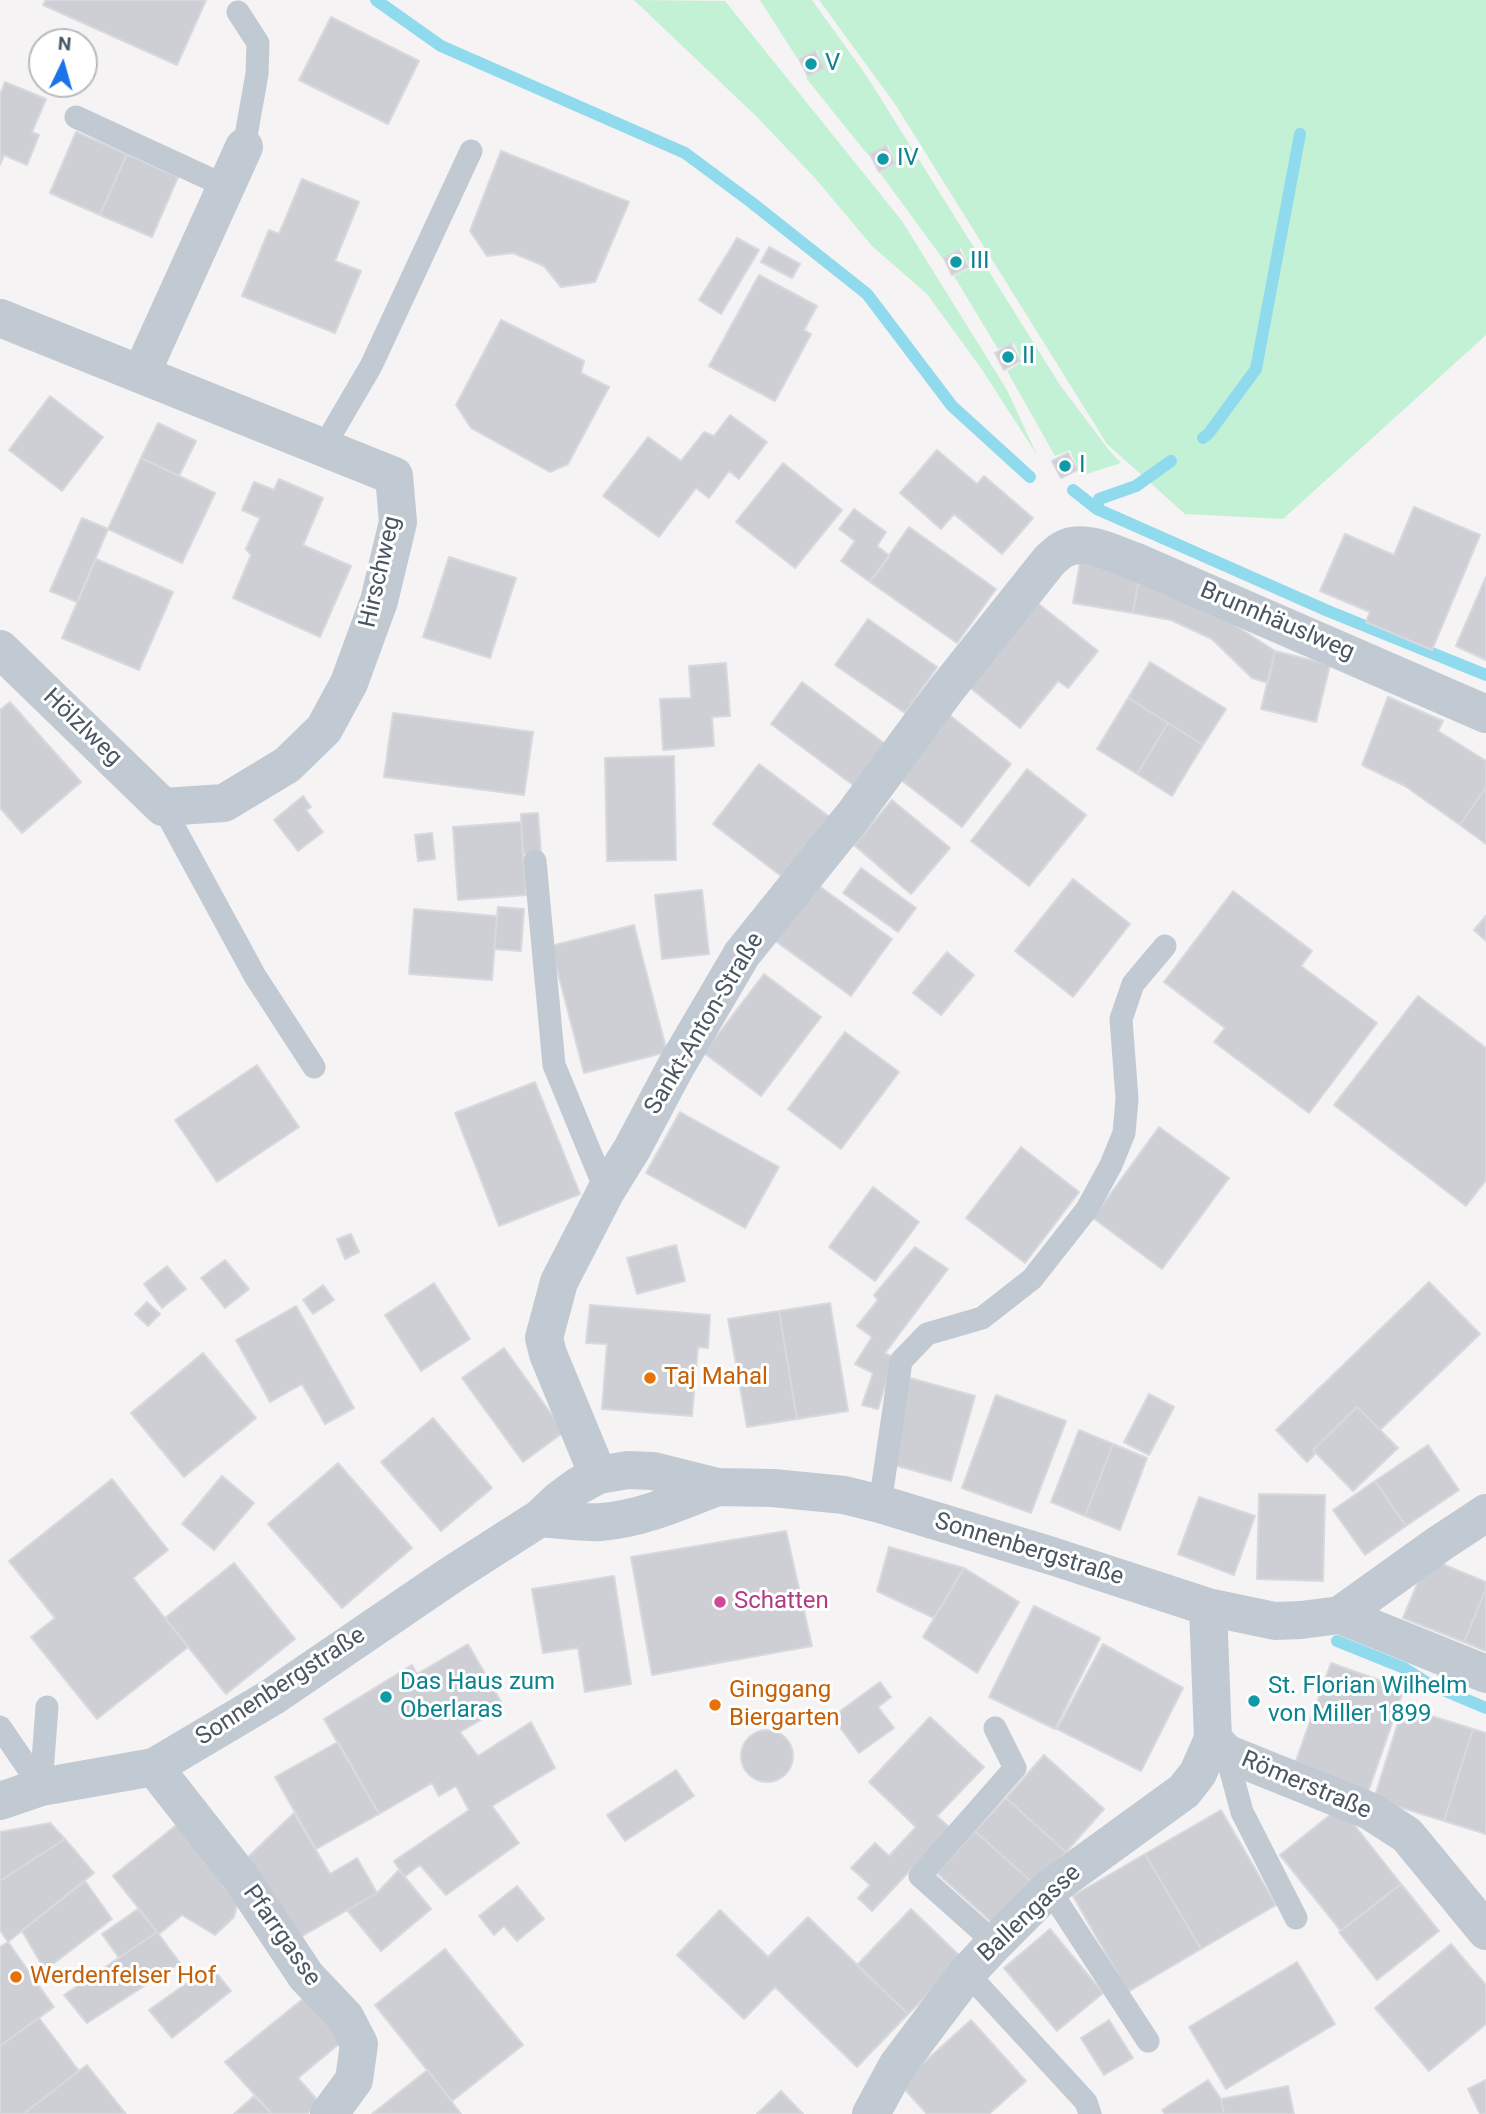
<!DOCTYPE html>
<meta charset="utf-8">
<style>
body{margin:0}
#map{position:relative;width:1486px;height:2114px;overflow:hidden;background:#f5f3f3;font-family:Roboto,sans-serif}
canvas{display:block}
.north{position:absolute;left:28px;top:28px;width:70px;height:70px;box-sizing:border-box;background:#fff;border:2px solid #b7bbc0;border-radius:50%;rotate:5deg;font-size:19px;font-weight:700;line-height:28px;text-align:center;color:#4a5661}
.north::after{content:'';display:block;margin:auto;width:24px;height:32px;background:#1a73e8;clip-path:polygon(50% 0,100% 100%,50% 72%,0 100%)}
</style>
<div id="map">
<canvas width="1486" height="2114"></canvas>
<div class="north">N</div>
</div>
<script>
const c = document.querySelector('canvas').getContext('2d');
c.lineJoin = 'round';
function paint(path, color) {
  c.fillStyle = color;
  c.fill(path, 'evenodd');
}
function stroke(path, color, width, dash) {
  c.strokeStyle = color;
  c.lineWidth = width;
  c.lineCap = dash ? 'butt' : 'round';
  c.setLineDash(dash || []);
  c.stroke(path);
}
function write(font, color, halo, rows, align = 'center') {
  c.font = font + ' Roboto,sans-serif';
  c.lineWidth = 6;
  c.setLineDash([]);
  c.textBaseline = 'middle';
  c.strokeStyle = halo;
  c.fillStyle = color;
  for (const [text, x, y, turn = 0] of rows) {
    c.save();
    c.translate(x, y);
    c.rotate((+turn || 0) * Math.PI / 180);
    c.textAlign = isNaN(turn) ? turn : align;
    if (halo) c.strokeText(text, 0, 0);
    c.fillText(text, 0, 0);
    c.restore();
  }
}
const green = new Path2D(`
 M634,0L725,1L902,221L1007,390L1037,455L981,368L927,294L872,246L815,178L758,118Z
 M760,0H812L866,75L1060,385L1108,449L1121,463L1080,476L1070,450L1055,456L1007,371L1022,362L1014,343L998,349L954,276L970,268L961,248L943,259L880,173L896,163L888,145L868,155L806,78L824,68L817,50L797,58Z
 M819,0H1486V335L1283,519L1185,514L1107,444L895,104Z`);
const stream = new Path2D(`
 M376,0L441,46L685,153L751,202L867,294L952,406L1030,477
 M1203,438L1209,433L1256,369L1300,134
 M1073,490L1097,509L1328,611L1486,675
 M1097,509L1099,499L1136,486L1171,461
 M1337,1641L1404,1668L1429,1684L1486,1708`);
const building = new Path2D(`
 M46,0H206L177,65L43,5Z
 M331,17L419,61L388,124L299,80Z
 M815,51L824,68L808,76L799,59Z
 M5,82L46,99L32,132L39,135L27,165L4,155L0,165V95Z
 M76,132L127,154L100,215L50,193Z
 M886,146L895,163L879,172L870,154Z
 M501,151L629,202L595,282L561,287L544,266L513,253L487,256L470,231Z
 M127,154L178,177L152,237L100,215Z
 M302,179L359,202L335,261L361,271L335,333L242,296L269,230L279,234Z
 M737,238L759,250L721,314L699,300Z
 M769,247L800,264L792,278L761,262Z
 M959,250L968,267L952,275L944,258Z
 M759,275L817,306L804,330L811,334L775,401L709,366Z
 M501,320L584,361L581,373L609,387L568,464L550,472L471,428L456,405Z
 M1011,344L1020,361L1004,370L995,353Z
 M50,396L103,437L62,491L9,450Z
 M730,415L767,442L739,479L729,471L709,498L696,488L659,537L603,496L648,437L681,461L704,432L714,436Z
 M158,423L196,441L179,476L141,458Z
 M937,450L977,484L984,476L1033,518L1002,554L954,514L941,529L900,493Z
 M1068,453L1077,470L1061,478L1052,461Z
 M141,458L215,493L182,563L108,529Z
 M783,463L842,510L795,568L736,522Z
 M279,479L323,498L303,545L351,566L320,637L233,598L251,555L246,549L260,518L242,510L254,482L274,490Z
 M1414,507L1480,535L1432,650L1366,622L1370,612L1320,591L1345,534L1394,555Z
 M854,509L886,532L877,546L890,556L870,582L841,561L855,541L839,529Z
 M82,518L108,529L77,602L50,591Z
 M909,527L996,589L957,643L870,582Z
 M449,557L516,578L490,658L423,637Z
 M96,559L173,592L139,670L62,638Z
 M1080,563L1140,573L1133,613L1073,603Z
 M1486,577V660L1456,646Z
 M1138,583L1222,617L1275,651L1268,683L1252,678L1212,639L1171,620L1133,613Z
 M1035,601L1098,651L1068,688L1058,681L1020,728L968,686Z
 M868,619L937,667L905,713L835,665Z
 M1275,651L1330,665L1316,722L1261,709Z
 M1150,662L1226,709L1203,745L1128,698Z
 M726,663L730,716L712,717L714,746L663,750L660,699L691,698L689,666Z
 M802,682L888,746L857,788L771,724Z
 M1388,697L1443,721L1438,731L1486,761V787L1460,825L1405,786L1362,765Z
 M1128,698L1168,723L1137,774L1097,749Z
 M10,702L81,782L22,833L0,808V710Z
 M393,713L533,732L524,795L384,777Z
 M947,713L1011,764L962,827L897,777Z
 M1168,723L1203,745L1172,796L1137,774Z
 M674,756L676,860L607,861L605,758Z
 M759,764L831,818L785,879L713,824Z
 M1027,769L1086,815L1029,886L971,841Z
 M1486,787V844L1460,825Z
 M303,796L311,807L306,810L323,832L298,851L274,820Z
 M892,800L950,848L911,894L854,845Z
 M538,813L541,853L523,854L521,814Z
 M521,822L526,895L458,900L453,827Z
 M432,833L435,859L418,861L415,835Z
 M861,868L916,908L898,932L843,893Z
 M1073,879L1130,924L1073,997L1015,951Z
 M815,883L892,939L851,996L774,940Z
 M702,890L709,954L662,959L655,895Z
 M1233,891L1312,951L1301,966L1377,1023L1309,1113L1214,1042L1225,1028L1164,982Z
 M498,907L524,909L521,951L494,949Z
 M414,909L497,916L492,980L409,974Z
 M1486,916V941L1474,930Z
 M634,925L667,1052L584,1073L551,946Z
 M947,952L974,975L941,1015L913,993Z
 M764,974L821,1017L761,1096L704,1053Z
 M1418,996L1486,1048V1180L1466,1206L1334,1105Z
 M845,1032L899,1072L841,1149L788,1109Z
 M257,1065L299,1127L217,1182L175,1120Z
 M535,1082L580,1194L499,1226L455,1113Z
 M680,1112L779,1167L745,1228L646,1173Z
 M1159,1127L1229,1178L1162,1269L1093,1218Z
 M1021,1147L1079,1192L1025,1263L966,1218Z
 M873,1187L919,1222L875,1281L829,1247Z
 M351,1234L359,1252L345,1259L337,1239Z
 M676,1245L685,1281L637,1294L627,1258Z
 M915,1247L948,1269L885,1353L894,1358L878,1409L862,1405L873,1373L855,1364L872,1337L857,1326L878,1300L874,1295Z
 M225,1260L249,1289L225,1308L201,1278Z
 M167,1266L186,1289L162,1308L144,1284Z
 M1429,1282L1480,1334L1380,1430L1357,1407L1313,1450L1316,1453L1307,1462L1276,1430Z
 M434,1283L470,1339L421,1371L385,1315Z
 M323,1285L334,1300L313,1314L303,1300Z
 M147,1302L160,1314L148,1326L135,1314Z
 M830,1303L848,1411L797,1419L779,1311Z
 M590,1305L710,1315L708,1348L698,1347L692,1416L602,1409L607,1344L586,1343Z
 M296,1306L354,1408L325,1424L302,1384L270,1402L236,1340Z
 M779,1311L797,1419L747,1427L728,1319Z
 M504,1348L564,1432L523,1462L462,1378Z
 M203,1353L256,1418L184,1477L131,1413Z
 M910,1378L975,1396L951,1481L887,1463Z
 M1149,1394L1174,1407L1149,1455L1124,1442Z
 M996,1395L1066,1421L1031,1513L962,1488Z
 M1357,1407L1398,1448L1353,1491L1313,1450Z
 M433,1418L492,1488L441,1531L381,1462Z
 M1079,1430L1113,1444L1085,1516L1051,1502Z
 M1113,1444L1147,1458L1120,1530L1085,1516Z
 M1428,1445L1459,1490L1406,1526L1375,1481Z
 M338,1463L412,1548L342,1608L268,1524Z
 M222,1476L254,1503L214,1550L182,1524Z
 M112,1479L168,1550L133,1578L188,1647L97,1719L31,1637L55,1618L9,1561Z
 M1375,1481L1406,1526L1365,1555L1333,1510Z
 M1259,1494L1325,1495L1323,1581L1257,1579Z
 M1199,1497L1255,1516L1234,1575L1178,1554Z
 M786,1531L812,1646L652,1675L631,1557Z
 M889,1547L964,1568L934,1618L877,1591Z
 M1428,1558L1486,1582V1589L1464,1642L1403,1618Z
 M234,1563L295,1639L226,1694L165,1618Z
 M964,1568L1019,1602L977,1673L923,1637Z
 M614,1576L631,1684L585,1692L578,1648L543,1653L532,1589Z
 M1486,1589V1651L1464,1642Z
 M1034,1606L1100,1638L1055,1729L989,1697Z
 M468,1644L504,1707L460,1732L478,1756L531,1722L555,1768L492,1806L519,1843L446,1895L420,1865L404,1877L394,1861L469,1810L456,1786L439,1796L432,1783L379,1814L324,1719L412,1665L417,1674Z
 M1103,1644L1183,1688L1141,1771L1057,1729Z
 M1331,1663L1404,1689L1367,1795L1293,1769Z
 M880,1682L891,1697L878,1707L894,1728L859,1753L832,1717Z
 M1403,1707L1473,1729L1444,1821L1374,1799Z
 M930,1717L984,1767L937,1816L950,1828L872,1911L858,1898L870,1885L851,1868L875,1843L889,1856L916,1827L869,1782Z
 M1473,1729L1486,1733V1834L1444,1821Z
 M741 1756a26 26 0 1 1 52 0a26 26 0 1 1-52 0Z
 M338,1742L379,1814L316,1849L275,1777Z
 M1044,1755L1104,1809L1066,1852L1006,1798Z
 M676,1770L694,1796L625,1841L607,1815Z
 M1006,1798L1066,1852L1035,1885L975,1831Z
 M1340,1807L1401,1884L1341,1931L1280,1855Z
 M1221,1810L1276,1905L1201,1949L1145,1854Z
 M294,1813L330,1874L357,1858L377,1893L292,1942L245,1860Z
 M184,1819L230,1876L222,1885L238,1902L234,1917L215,1935L182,1915L159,1934L113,1876Z
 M50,1823L65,1839L0,1881V1832Z
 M975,1831L1035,1885L997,1927L937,1873Z
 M65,1839L94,1873L8,1942L0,1930V1881Z
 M1145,1854L1201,1949L1128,1992L1073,1896Z
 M399,1870L431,1909L381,1951L347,1910L377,1893Z
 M85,1881L112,1919L45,1970L22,1931Z
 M1401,1884L1439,1931L1377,1980L1339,1932Z
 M517,1886L544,1919L517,1941L504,1926L494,1935L479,1916Z
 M138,1909L157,1932L119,1958L102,1934Z
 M911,1909L963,1959L908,2014L857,1965Z
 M720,1910L768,1957L808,1917L908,2014L857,2067L775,1987L744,2019L677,1955Z
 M1050,1929L1103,1993L1057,2031L1004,1968Z
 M157,1932L180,1963L87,2023L64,1995Z
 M8,1942L54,2007L0,2046V1947Z
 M1451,1944L1486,1985V2024L1429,2071L1375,2008Z
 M445,1949L523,2045L452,2101L375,2005Z
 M1297,1962L1335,2024L1226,2089L1189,2027Z
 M211,1966L231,1991L172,2038L149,2010Z
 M309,1994L345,2039L298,2078L319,2102L307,2114H272L225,2062Z
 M39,2018L79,2071L23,2114H0V2046Z
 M971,2020L1026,2081L989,2114H927L900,2084Z
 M1109,2020L1133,2058L1104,2075L1081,2038Z
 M87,2065L126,2114H23L79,2071Z
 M428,2070L461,2114H372L421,2075Z
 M1208,2080L1221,2099L1224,2114H1165L1162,2110Z
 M1486,2080V2114H1480L1468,2089Z
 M1288,2086L1294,2114H1224L1221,2099Z
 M781,2091L803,2114H757Z
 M254,2096L272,2114H234Z`);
const lane = new Path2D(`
 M238,12L258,43L257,74L244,147
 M76,117L225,186
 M323,448L371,366L471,151
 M163,807L255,976L314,1067
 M535,861L554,1065L606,1191
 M880,1504L901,1361L927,1334L982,1318L1032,1279L1087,1209L1111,1165L1124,1133L1127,1099L1121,1019L1133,984L1165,946
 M0,1727L41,1787
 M1226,1753L1242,1812L1296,1918
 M41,1787L47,1707
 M1049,1889L1148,2041
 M995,1943L920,1876L1015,1768L995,1728
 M967,1973L1086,2102L1090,2114`);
const street = new Path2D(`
 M0,318L394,476L398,522L379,601L349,683L324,729L287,765L224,803L163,807L0,649
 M141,374L244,147
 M598,1475L548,1354L544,1338L559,1282L606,1191L632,1149L675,1068L742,954L853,816L946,690L1049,561C1053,557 1057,553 1062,550C1083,537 1114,554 1134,561L1486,714
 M540,1518C560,1520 581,1523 601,1522C641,1519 679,1502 717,1487
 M1208,1607L1213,1739L1226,1753L1370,1811L1407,1835L1486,1931
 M1340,1615L1486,1674
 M154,1767L241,1878L306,1976L345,2017L359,2044L354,2080L329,2114
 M0,1801L41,1787L154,1767L272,1697L451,1575L540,1518L559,1500L578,1486L598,1475L628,1470L653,1471L717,1487L773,1488L844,1495L880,1504L1052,1556L1208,1607L1275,1621L1301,1620L1340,1615L1439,1544L1486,1513
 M871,2114L897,2066L967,1973L995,1943L1049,1889L1184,1791L1198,1773L1213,1739`);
const markers = [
 [811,64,7,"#0f9aa8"],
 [883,159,7,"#0f9aa8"],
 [956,262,7,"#0f9aa8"],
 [1008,357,7,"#0f9aa8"],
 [1065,466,7,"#0f9aa8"],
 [650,1378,7,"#e8710a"],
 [720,1602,7,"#d1479c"],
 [386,1697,7,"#0f9aa8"],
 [1254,1701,7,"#0f9aa8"],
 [715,1705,7,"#e8710a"],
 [16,1977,7,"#e8710a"]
];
const cultureNames = [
 ["V",825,64],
 ["IV",897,159],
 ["III",970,262],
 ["II",1022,357],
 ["I",1079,466],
 ["Das Haus zum",400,1683],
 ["Oberlaras",400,1711],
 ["St. Florian Wilhelm",1268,1687],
 ["von Miller 1899",1268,1715]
];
const streetNames = [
 ["Hirschweg",381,572,-77],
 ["Brunnhäuslweg",1277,622,23],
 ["Hölzlweg",82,728,44],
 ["Sankt-Anton-Straße",705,1024,-59],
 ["Sonnenbergstraße",1029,1550,17],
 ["Sonnenbergstraße",281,1687,-33],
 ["Römerstraße",1306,1786,23],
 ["Ballengasse",1030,1914,-43],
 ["Pfarrgasse",281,1936,55]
];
const foodNames = [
 ["Taj Mahal",664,1378],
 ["Ginggang",729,1691],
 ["Biergarten",729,1719],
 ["Werdenfelser Hof",30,1977]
];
const hotelNames = [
 ["Schatten",734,1602]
];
paint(green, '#c3f1d5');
stroke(stream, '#90daee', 12);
paint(building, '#cdcfd5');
stroke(building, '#d7d9de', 2);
stroke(lane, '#c1cad2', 23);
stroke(street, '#c1cad2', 38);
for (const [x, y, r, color] of markers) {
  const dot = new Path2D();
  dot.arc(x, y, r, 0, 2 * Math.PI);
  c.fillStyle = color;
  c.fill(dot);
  stroke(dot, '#fff', 2.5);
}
write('24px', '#0d838f', '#fff', cultureNames, 'left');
write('24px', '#4a5661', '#fff', streetNames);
write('24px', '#c56008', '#fff', foodNames, 'left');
write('24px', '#b23c85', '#fff', hotelNames, 'left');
</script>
